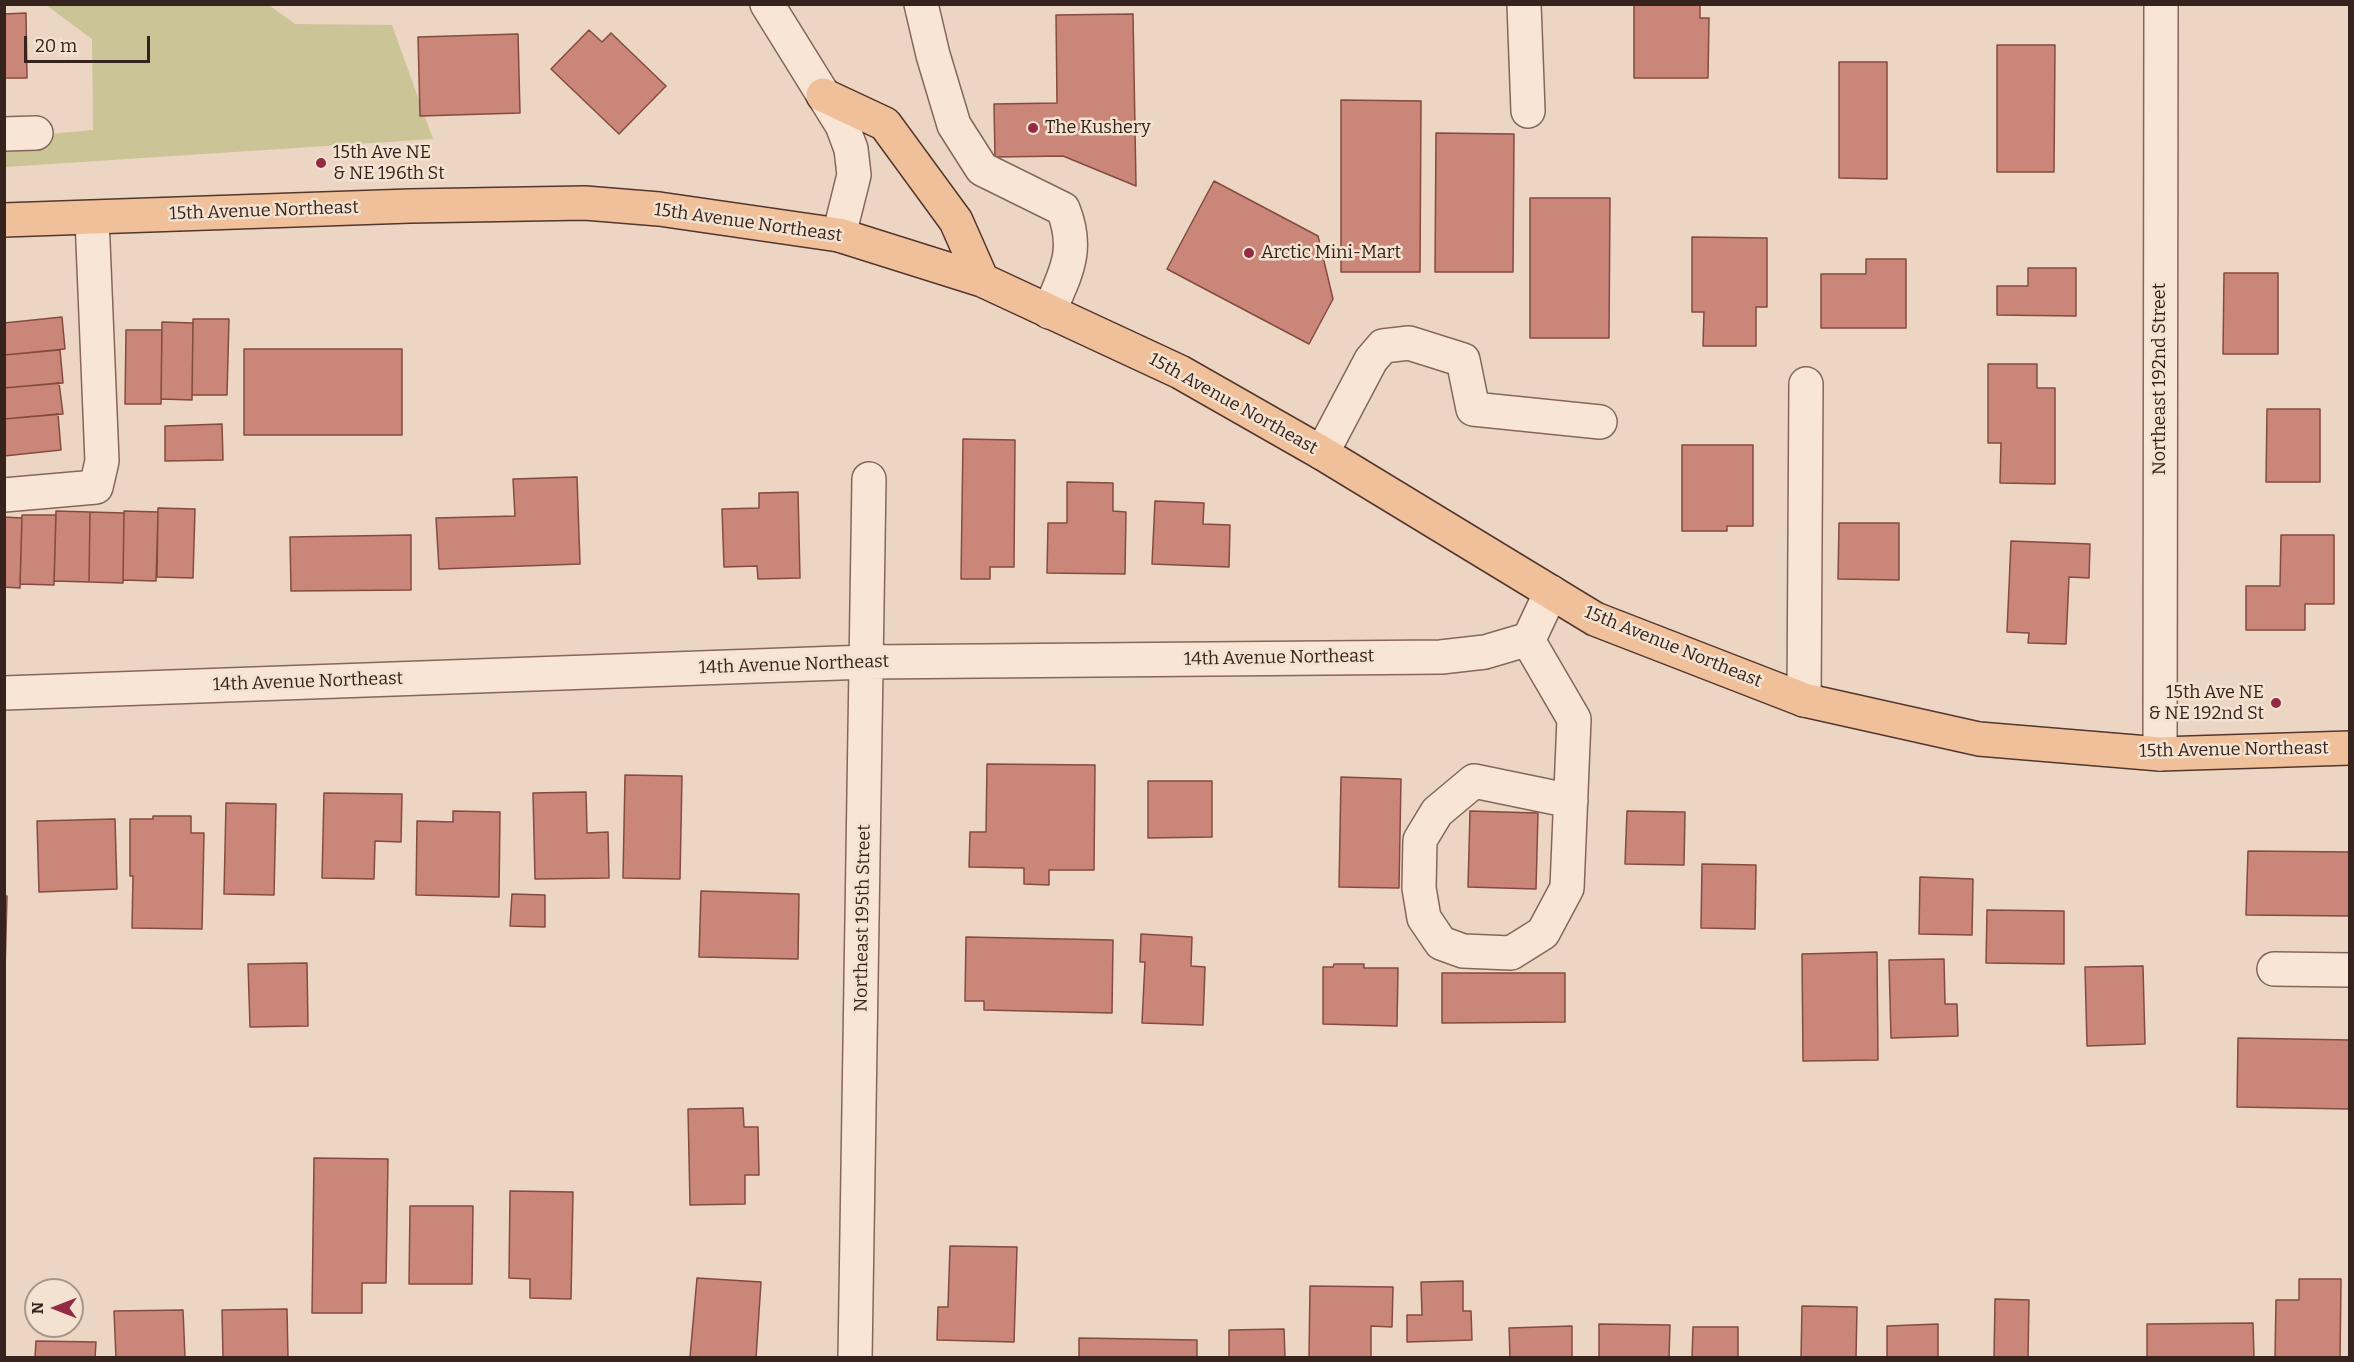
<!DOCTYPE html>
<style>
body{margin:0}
#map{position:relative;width:2354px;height:1362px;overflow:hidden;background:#ecd5c2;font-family:Bitter,serif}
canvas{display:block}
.frame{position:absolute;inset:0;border:6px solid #36231d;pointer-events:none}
.north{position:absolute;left:24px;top:1278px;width:60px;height:60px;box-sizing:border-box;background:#f4e2d1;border:2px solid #a89689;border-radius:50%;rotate:270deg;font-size:16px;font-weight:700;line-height:24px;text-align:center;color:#36231d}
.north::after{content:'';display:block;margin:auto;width:21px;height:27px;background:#932b45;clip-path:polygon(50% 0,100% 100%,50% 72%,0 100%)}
.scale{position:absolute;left:24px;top:36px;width:126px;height:27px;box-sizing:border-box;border:3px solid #36231d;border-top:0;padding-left:8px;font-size:18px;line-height:21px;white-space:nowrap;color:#36231d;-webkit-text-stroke:4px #f4e2d1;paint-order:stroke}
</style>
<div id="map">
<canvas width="2354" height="1362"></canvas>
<div class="frame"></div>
<div class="north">N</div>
<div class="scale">20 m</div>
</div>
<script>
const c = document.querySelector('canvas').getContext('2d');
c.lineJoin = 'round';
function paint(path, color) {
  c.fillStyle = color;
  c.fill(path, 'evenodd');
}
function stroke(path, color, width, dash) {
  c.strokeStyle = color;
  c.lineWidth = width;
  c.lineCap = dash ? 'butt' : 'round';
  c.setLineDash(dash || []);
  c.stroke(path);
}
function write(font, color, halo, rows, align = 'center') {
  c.font = font + ' Bitter,serif';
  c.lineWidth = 5;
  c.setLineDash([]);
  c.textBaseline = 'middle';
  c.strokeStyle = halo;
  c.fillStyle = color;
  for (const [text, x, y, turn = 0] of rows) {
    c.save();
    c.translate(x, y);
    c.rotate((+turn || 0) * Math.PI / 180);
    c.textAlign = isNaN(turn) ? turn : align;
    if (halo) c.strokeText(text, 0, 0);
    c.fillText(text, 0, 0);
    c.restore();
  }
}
const green = new Path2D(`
 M46,5H269L295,24L392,25L433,139L5,167V138L93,130L92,39Z`);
const building = new Path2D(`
 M1634,4H1700V18H1709L1708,78H1634Z
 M26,13L27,78H4V14Z
 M1133,14L1136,186L1063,156L995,157L994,104L1057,103L1056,15Z
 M589,30L602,42L611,33L666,86L619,134L551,69Z
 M518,34L520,113L420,116L418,37Z
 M1997,45H2055L2054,172H1997Z
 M1839,62H1887V179L1839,178Z
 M1341,100L1421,101L1420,272H1341Z
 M1436,133L1514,134L1513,272H1435Z
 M1214,181L1318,236L1333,299L1309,344L1167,269Z
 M1530,198H1610L1609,338H1530Z
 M1692,237L1767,238V307H1756V346H1703L1704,312H1692Z
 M1866,259H1906V328H1821V274H1866Z
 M2028,268H2076V316L1997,315V286H2028Z
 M2224,273H2278V354H2223Z
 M62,317L65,349L4,355V323Z
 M193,319H229L227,395H192Z
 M162,322L193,323L192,400L161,399Z
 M126,330H162L161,404H125Z
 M244,349H402V435H244Z
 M60,350L63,383L4,388V355Z
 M1988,364H2037V388H2055V484L2000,483L2001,443H1988Z
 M59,383L63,414L4,419V388Z
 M2267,409H2320V482H2266Z
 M58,414L61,450L4,456V419Z
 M222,424L223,460L165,461V426Z
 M963,439L1015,440L1014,567H990V579H961Z
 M1682,445H1753V526H1727V531H1682Z
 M577,477L580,564L439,569L436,518L515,516L513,479Z
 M1067,482L1113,483V511L1126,512L1125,574L1047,573L1048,523H1067Z
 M798,492L800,578L758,579L757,566L724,567L722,509L759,508V493Z
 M1155,501L1204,503L1203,524L1230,525L1229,567L1152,564Z
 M158,508L195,509L193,578L157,577Z
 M56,511L90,512L89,582L54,581Z
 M124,511L158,512L156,581L123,580Z
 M90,512L124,513L123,583L89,582Z
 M22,515H56L54,585L20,584Z
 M4,517L22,518L20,588L4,587Z
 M1839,523H1899V580L1838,579Z
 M411,535V590L291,591L290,537Z
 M2281,535H2334V604H2305V630H2246V586H2280Z
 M2011,541L2090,544L2089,578L2069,577L2066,644L2028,643L2029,633L2007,632Z
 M987,764L1095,765L1094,870H1049V885L1024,884V868L969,867L970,832H986Z
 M625,775L682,776L680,879L623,878Z
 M1341,777L1401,779L1399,888L1339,887Z
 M1148,781H1212V837L1148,838Z
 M586,792L587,833L608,832L609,878L535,879L533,793Z
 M324,793L402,794L401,842L375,841L374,879L322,878Z
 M226,803L276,804L274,895L224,894Z
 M453,811L500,812L499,897L416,895L417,821L453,822Z
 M1470,811L1538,813L1536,889L1468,887Z
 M1627,811L1685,812L1684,865L1625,864Z
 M153,816H191V833H204L202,929L132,928L133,876H130V819H153Z
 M115,819L117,889L39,892L37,821Z
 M2248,851L2350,852V916L2246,915Z
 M1702,864L1756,865L1755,929L1701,928Z
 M1920,877L1973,879L1972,935L1919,934Z
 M701,891L799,894L798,959L699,957Z
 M512,894L545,895V927L510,926Z
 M4,896H7L5,972H4Z
 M1987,910L2064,911V964L1986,963Z
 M1141,934L1192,937L1191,966L1205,967L1203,1025L1142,1023L1145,962H1140Z
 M966,937L1113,940L1112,1013L984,1010V1001H965Z
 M1877,952L1878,1060L1803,1061L1802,954Z
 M1944,959L1945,1004H1957L1958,1036L1891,1038L1889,960Z
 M307,963L308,1026L250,1027L248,964Z
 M1334,964H1364V968H1398L1397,1026L1323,1024V967H1333Z
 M2143,966L2145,1044L2087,1046L2085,967Z
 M1442,973H1565V1022L1442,1023Z
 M2238,1038L2350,1040V1109L2237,1107Z
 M743,1108L744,1127H758L759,1175H745V1204L690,1205L688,1109Z
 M314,1158L388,1159L386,1283H362V1313H312Z
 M510,1191L573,1192L571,1299L530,1298V1279L509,1278Z
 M410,1206H473L472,1284H409Z
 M950,1246L1017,1247L1014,1342L937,1340L938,1307H948Z
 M697,1278L761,1282L756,1358L690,1357Z
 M2299,1279H2341L2340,1358H2275L2276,1300H2299Z
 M1463,1281V1311H1471L1472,1340L1407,1342V1315H1422L1421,1282Z
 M1310,1286L1393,1287L1392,1327L1371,1326V1358H1309Z
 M1995,1299L2029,1300L2028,1358H1994Z
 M1802,1306L1857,1307L1856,1358H1801Z
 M287,1309L288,1358H223L222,1310Z
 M183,1310L185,1358H116L114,1311Z
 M2253,1323L2254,1358H2147V1324Z
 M1599,1324L1670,1325L1669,1358H1599Z
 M1938,1324V1358H1887V1326Z
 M1572,1326V1358H1510L1509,1328Z
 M1693,1327H1738V1358H1692Z
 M1284,1329L1285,1358H1229V1330Z
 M1079,1338L1197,1340V1358H1079Z
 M36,1341L96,1342L95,1358H35Z`);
const minor = new Path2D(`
 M767,4L842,125L851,149L854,175L839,235
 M921,4L933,55L954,125L982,169L1063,209C1080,251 1065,274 1049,312
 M1524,4L1528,111
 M4,134L36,133
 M1322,453L1371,360L1383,346L1409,343L1463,360L1473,409L1600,422
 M4,495L96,487L102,461L92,218
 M1528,640L1574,719L1567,888L1543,933L1511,953L1463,951L1441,943L1424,918L1419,888L1420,840L1437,812L1474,781L1571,801
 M4,693L867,662L1441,657L1485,652L1529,639L1551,592
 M1804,700L1806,384
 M2160,754L2161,4
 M2274,969L2350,970
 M855,1358L869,479`);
const major = new Path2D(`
 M823,95L885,124L956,221L982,280
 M4,220L410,206L585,203L659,209L839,235L982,280L1180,372L1322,453L1595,619L1804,700L1979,739L2160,754L2350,748`);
const markers = [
 [1033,128,6,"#932b45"],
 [321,163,6,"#932b45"],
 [1249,253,6,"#932b45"],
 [2276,703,6,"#932b45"]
];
const poiNames = [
 ["The Kushery",1045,128],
 ["15th Ave NE",333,153],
 ["& NE 196th St",333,174],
 ["Arctic Mini-Mart",1261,253],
 ["15th Ave NE",2264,693,"right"],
 ["& NE 192nd St",2264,714,"right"]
];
const streetNames = [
 ["15th Avenue Northeast",264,211,-2],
 ["15th Avenue Northeast",748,223,8],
 ["Northeast 192nd Street",2160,379,-90],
 ["15th Avenue Northeast",1233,404,29],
 ["15th Avenue Northeast",1673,647,22],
 ["14th Avenue Northeast",1279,658,-1],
 ["14th Avenue Northeast",794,665,-2],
 ["14th Avenue Northeast",308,682,-2],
 ["15th Avenue Northeast",2234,750,-1],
 ["Northeast 195th Street",863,918,-89]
];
paint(green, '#cac496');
paint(building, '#ca8779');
stroke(building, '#844b40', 1.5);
stroke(minor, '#86665a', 36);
stroke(major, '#53362e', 36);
stroke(minor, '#f8e5d5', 33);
stroke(major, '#efc09a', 33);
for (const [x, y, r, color] of markers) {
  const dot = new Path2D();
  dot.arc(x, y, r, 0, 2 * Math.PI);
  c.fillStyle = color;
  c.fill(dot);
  stroke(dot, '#f4e2d1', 2);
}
write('18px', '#36231d', '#f4e2d1', poiNames, 'left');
write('18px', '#36231d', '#f4e2d1', streetNames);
</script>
